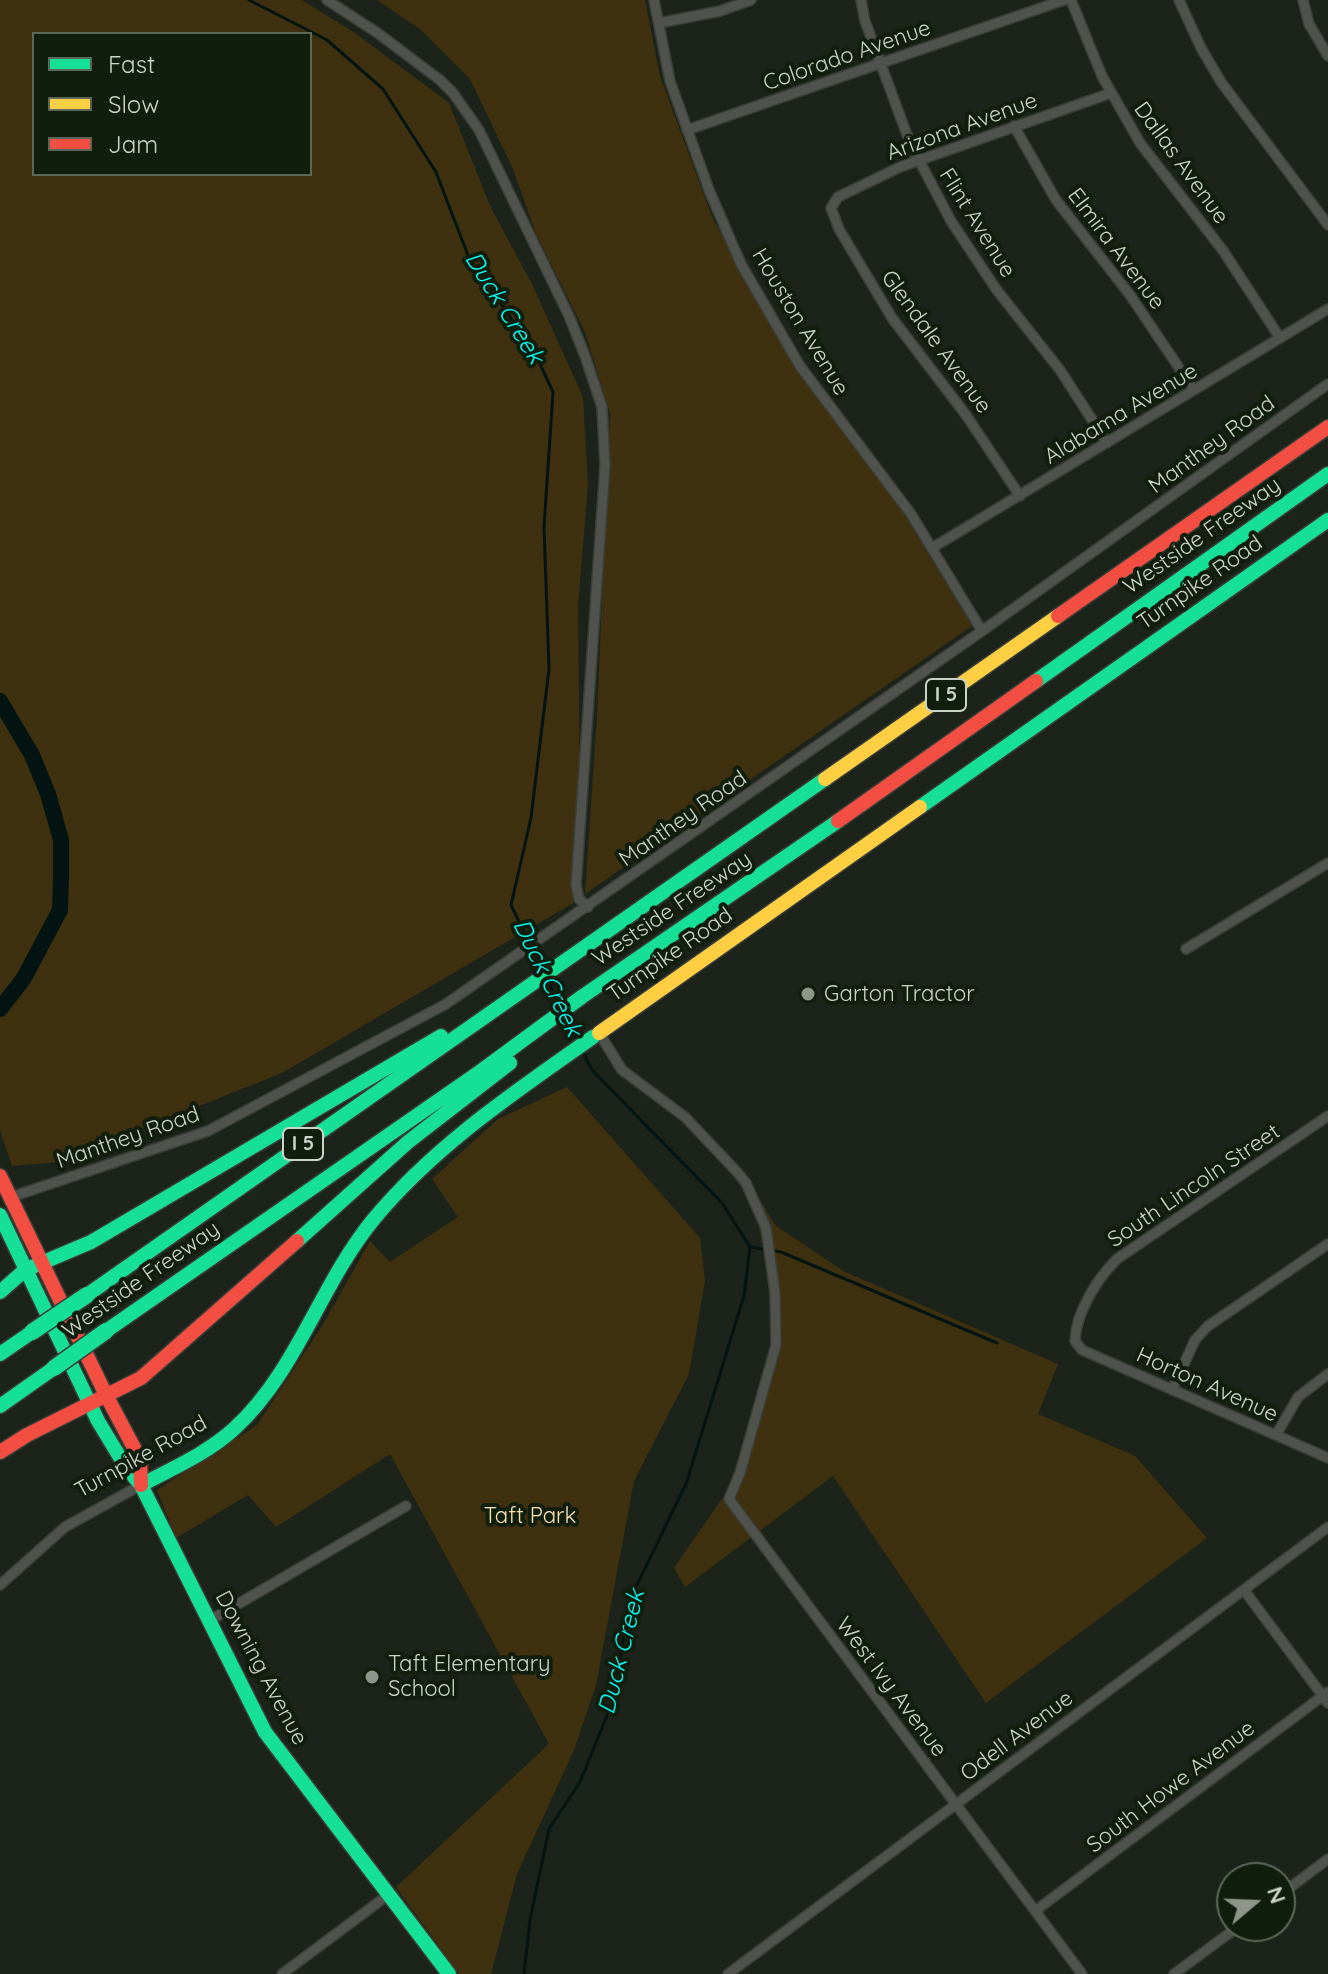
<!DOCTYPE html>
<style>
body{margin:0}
#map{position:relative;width:1328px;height:1974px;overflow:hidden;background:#1c231a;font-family:Quicksand,sans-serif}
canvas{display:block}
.legend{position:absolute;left:32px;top:32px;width:280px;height:144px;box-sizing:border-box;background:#111e0d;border:2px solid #5c6758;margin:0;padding:10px 14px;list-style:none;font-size:24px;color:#ccd4c9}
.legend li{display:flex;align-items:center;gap:16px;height:40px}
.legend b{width:40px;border:2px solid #5c6758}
.north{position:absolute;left:1216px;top:1862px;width:80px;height:80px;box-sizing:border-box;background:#111e0d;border:2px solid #5c6758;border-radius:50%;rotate:71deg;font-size:22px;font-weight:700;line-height:32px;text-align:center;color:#ccd4c9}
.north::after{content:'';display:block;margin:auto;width:28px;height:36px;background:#8e968c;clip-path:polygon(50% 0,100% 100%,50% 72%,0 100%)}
</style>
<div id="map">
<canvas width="1328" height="1974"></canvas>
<ul class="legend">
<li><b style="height:10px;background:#16e098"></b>Fast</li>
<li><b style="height:10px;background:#ffcf43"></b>Slow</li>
<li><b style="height:10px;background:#f24e42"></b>Jam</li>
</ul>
<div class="north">N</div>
</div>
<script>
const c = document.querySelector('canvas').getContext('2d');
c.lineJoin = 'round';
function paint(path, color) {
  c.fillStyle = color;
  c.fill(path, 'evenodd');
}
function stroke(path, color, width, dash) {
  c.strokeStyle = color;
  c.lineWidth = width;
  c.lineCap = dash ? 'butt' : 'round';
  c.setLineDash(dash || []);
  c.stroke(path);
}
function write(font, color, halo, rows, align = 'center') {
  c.font = font + ' Quicksand,sans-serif';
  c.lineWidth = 8;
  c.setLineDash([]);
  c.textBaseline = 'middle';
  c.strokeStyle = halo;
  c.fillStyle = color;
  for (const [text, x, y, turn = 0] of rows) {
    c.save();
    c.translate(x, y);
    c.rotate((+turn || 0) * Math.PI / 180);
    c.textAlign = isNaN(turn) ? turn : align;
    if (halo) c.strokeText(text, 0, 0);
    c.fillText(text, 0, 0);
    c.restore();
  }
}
const green = new Path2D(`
 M0,0H302L355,33L449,103L491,208L533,286L583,397L588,485L578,606L580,808L575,902L282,1073L58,1162L12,1166L0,1130ZM34,34H310V174H34Z
 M377,0H645L660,76L712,217L790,360L901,509L972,626L585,894L597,716L610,413L585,332L536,234L513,169L470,79L420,29Z
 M567,1087L700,1238L705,1281L689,1374L634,1481L596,1685L574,1750L517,1874L491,1974H459L396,1887L549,1744L390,1454L276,1527L248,1495L176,1538L157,1490L257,1425L322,1326L370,1241L390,1262L458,1217L432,1179L498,1119Z
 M748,1180L775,1225L843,1271L1058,1364L1038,1414L1135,1456L1207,1538L986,1703L833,1476L685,1587L674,1568L726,1493L768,1384L777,1307Z`);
const stream = new Path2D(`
 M249,0L327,40L383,89L436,172L469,258L534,351L553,392L544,527L549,669L531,818L511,905L542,969
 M547,979L560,1005
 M565,1015L577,1040
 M750,1247L781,1252L997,1343
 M524,1974L530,1920L549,1829L580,1782L613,1701L630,1599L686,1484L744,1296L750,1247L722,1203L592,1070L582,1051`);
const river = new Path2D(`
 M0,701L32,755L48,794L61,840V877L60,910L24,978L0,1009`);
const street = new Path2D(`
 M327,0L379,34L440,80L453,93L479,130L569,316L585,356L602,407L605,466L576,885L579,899L588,907
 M654,0L670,81L709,190L741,264L800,366L911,514L982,631
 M861,0L865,21L910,143L951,221L996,289L1060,370L1107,443
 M1071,0L1102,76L1140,143L1224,252L1280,338
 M1179,0L1201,48L1221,82L1328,225
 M1303,0L1309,24L1328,56
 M659,23L720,11L751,0
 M1014,126L1056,200L1130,295L1194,390
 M687,130L1064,0
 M1020,496L966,415L892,318L839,229L831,208L838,197L900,167L1111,93
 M932,548L1328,309
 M1186,949L1328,863
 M596,1035L599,1033L622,1070L685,1117L737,1172L746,1183L766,1228L775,1293L776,1345L740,1473L729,1499L1082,1974
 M1328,1116L1117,1259C1097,1279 1076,1312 1075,1341L1082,1350L1328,1458
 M11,1197L208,1131L446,1004L982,631L1328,384
 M1172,1390L1195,1340L1208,1326L1328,1244
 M1276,1435L1298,1397L1328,1374
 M0,1585L65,1527L141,1485
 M1244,1590L1328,1703
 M209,1621L406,1506
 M1280,1895L1328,1859
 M1035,1911L1328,1692
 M282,1974L388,1895
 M728,1974L1328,1527
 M1174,1974L1239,1926`);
const fast = new Path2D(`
 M1036,681L1328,474
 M920,807L1328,520
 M0,1215L98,1421L127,1469L141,1485L265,1732L449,1974
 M297,1241L408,1142L510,1063
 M0,1292L25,1270L91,1242L441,1036
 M87,1295L825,779
 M106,1331L481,1071L583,996L838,821
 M0,1354L32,1332
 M0,1406L54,1368
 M141,1485C173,1468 208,1453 235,1428C297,1371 320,1285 373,1220C434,1146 515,1092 593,1037`);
const slow = new Path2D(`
 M825,779L1058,616
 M599,1033L920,807`);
const jam = new Path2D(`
 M1058,616L1328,427
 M838,821L1036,681
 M0,1176L106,1395L140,1459L141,1485
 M0,1452L27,1435L141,1378L297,1241`);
const fastBridge = new Path2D(`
 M32,1332L87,1295
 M54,1368L106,1331`);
const markers = [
 [808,994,8,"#8e968c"],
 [372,1677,8,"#8e968c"]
];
const shields = [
 [946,695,40],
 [303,1144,40]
];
const shieldNames = [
 ["I 5",946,695],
 ["I 5",303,1144]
];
const streetNames = [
 ["Colorado Avenue",847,56,-19],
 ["Arizona Avenue",962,127,-20],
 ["Dallas Avenue",1181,163,54],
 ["Flint Avenue",977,223,58],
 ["Elmira Avenue",1116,249,53],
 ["Houston Avenue",800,322,59],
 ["Glendale Avenue",936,342,54],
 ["Alabama Avenue",1121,414,-31],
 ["Manthey Road",1212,445,-36],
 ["Westside Freeway",1202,536,-35],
 ["Turnpike Road",1200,583,-35],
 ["Manthey Road",683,819,-35],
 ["Westside Freeway",672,909,-34],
 ["Turnpike Road",670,955,-35],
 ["Manthey Road",128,1138,-19],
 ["South Lincoln Street",1194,1186,-34],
 ["Westside Freeway",141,1280,-35],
 ["Horton Avenue",1207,1385,24],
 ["Turnpike Road",141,1457,-29],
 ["Downing Avenue",261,1668,62],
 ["West Ivy Avenue",891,1687,53],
 ["Odell Avenue",1017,1736,-37],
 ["South Howe Avenue",1171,1787,-37]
];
const poiNames = [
 ["Garton Tractor",824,994],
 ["Taft Elementary",388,1664],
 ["School",388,1689]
];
const parkNames = [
 ["Taft Park",530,1516]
];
const waterNames = [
 ["Duck Creek",504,308,58],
 ["Duck Creek",547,978,64],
 ["Duck Creek",622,1652,-76]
];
paint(green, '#3f310f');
stroke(stream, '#041413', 3);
stroke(river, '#041413', 16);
stroke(street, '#393e37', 12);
stroke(fast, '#393e37', 17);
stroke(slow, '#393e37', 17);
stroke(jam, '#393e37', 17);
stroke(street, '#50524d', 9);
stroke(fast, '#16e098', 14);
stroke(slow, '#ffcf43', 14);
stroke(jam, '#f24e42', 14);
stroke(fastBridge, '#393e37', 19, []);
stroke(fastBridge, '#16e098', 16);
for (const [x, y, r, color] of markers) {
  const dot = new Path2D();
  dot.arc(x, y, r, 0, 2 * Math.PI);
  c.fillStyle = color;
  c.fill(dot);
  stroke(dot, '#111e0d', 3);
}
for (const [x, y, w] of shields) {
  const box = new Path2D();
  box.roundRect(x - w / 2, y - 16, w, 32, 6);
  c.fillStyle = '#111e0d';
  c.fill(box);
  stroke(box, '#ccd4c9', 2);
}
write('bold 20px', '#ccd4c9', null, shieldNames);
write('22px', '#ccd4c9', '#111e0d', streetNames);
write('22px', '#ccd4c9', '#111e0d', poiNames, 'left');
write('22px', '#f8e1b6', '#111e0d', parkNames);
write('italic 24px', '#05fdf8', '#111e0d', waterNames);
</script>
